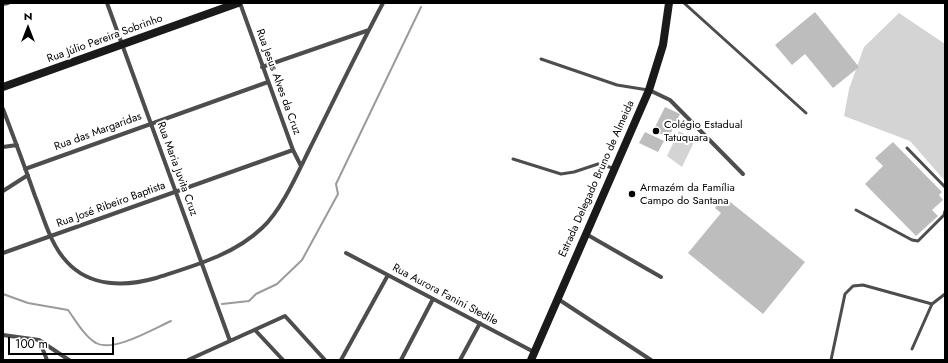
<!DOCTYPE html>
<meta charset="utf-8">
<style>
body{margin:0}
#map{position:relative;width:948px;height:363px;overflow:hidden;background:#fff;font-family:Jost,sans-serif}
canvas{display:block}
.frame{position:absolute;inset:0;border:4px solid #000;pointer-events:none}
.north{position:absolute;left:8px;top:8px;width:40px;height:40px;-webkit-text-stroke:3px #fff;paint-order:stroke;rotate:0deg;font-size:11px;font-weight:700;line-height:16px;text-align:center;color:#000}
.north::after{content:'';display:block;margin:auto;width:14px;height:18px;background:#000;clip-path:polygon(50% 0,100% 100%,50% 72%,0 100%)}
.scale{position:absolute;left:8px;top:337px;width:106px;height:18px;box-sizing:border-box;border:2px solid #000;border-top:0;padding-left:5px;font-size:12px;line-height:14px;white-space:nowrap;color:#000;-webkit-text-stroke:3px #fff;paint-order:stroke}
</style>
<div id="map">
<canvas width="948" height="363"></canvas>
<div class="frame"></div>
<div class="north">N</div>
<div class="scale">100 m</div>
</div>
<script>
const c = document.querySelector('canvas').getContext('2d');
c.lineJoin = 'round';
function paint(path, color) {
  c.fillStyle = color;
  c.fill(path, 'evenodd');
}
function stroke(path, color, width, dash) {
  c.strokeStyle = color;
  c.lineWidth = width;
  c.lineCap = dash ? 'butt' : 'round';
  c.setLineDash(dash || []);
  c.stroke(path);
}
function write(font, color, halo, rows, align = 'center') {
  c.font = font + ' Jost,sans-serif';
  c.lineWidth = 4;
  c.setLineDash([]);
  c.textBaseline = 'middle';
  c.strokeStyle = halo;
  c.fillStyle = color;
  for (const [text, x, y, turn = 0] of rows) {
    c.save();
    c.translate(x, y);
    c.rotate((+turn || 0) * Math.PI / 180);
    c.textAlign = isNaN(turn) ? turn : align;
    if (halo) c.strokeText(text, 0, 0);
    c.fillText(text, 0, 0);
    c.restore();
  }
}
const green = new Path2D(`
 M899,13L945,44V181L910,141L844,116L849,89L864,47Z
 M679,131L695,140L682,167L667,156Z`);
const stream = new Path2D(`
 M3,294L28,303L68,310C76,321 85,337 96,343C113,353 155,328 171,321
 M222,304L249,301L256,294L277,284L302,260L338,194L336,184L421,7`);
const building = new Path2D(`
 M815,12L859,67L833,88L805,54L792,65L775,45Z
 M665,107L680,114L669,137L653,131Z
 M645,132L664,141L658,152L639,143Z
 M893,142L942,192L939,195L943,200L932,210L938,216L916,236L865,184L883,166L875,158Z
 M724,197L805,262L763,314L688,253L721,213L715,208Z`);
const lane = new Path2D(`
 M684,3L806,113
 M541,59L617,85L648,90
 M907,148L945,187
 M513,159L561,174L574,172L598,164L613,168
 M856,210L912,240L918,241L944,215L945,211
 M912,349L932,304L945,294
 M831,360L845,294L853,286L863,285L932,304`);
const street = new Path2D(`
 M107,3L230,341
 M240,3L293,150L301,166
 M3,4L8,3
 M262,67L369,30
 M649,90L670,100L743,174
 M3,109C14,138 25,167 35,196C44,218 50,244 67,262C90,287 125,287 156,278C193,266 234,255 262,228C282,210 299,170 311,146C335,98 358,50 383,3
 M3,147L17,145
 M25,169L268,82
 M3,191L28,175
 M586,234L661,277
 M3,253L293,150
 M346,253L534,352
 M558,299L651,360
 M255,330L283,360
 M3,335L39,340L69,360
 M39,340L47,360
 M188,360L285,316L325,360
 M341,360L388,275
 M401,360L433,299
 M460,360L480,323`);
const secondary = new Path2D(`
 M3,87L238,3
 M531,360L649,90L663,45L669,3`);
const markers = [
 [656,131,4,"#000"],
 [632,194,4,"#000"]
];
const streetNames = [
 ["Rua Júlio Pereira Sobrinho",105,39,-20],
 ["Rua Jesus Alves da Cruz",278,82,70],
 ["Rua das Margaridas",98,132,-20],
 ["Rua Maria Juvita Cruz",177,169,70],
 ["Estrada Delegado Bruno de Almeida",597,179,-66],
 ["Rua José Ribeiro Baptista",111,205,-20],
 ["Rua Aurora Fanini Stedile",445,295,28]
];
const poiNames = [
 ["Colégio Estadual",664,125],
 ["Tatuquara",664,138],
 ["Armazém da Família",640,188],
 ["Campo do Santana",640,201]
];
paint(green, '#d4d4d4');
stroke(stream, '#9b9b9b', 2);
paint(building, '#bdbdbd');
stroke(lane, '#4d4d4d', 3);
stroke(street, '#4d4d4d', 4);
stroke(secondary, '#1a1a1a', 8);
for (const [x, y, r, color] of markers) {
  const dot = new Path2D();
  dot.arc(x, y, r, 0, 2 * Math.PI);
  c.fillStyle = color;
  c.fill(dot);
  stroke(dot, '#fff', 1.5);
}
write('11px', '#000', '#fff', streetNames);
write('11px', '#000', '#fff', poiNames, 'left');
</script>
